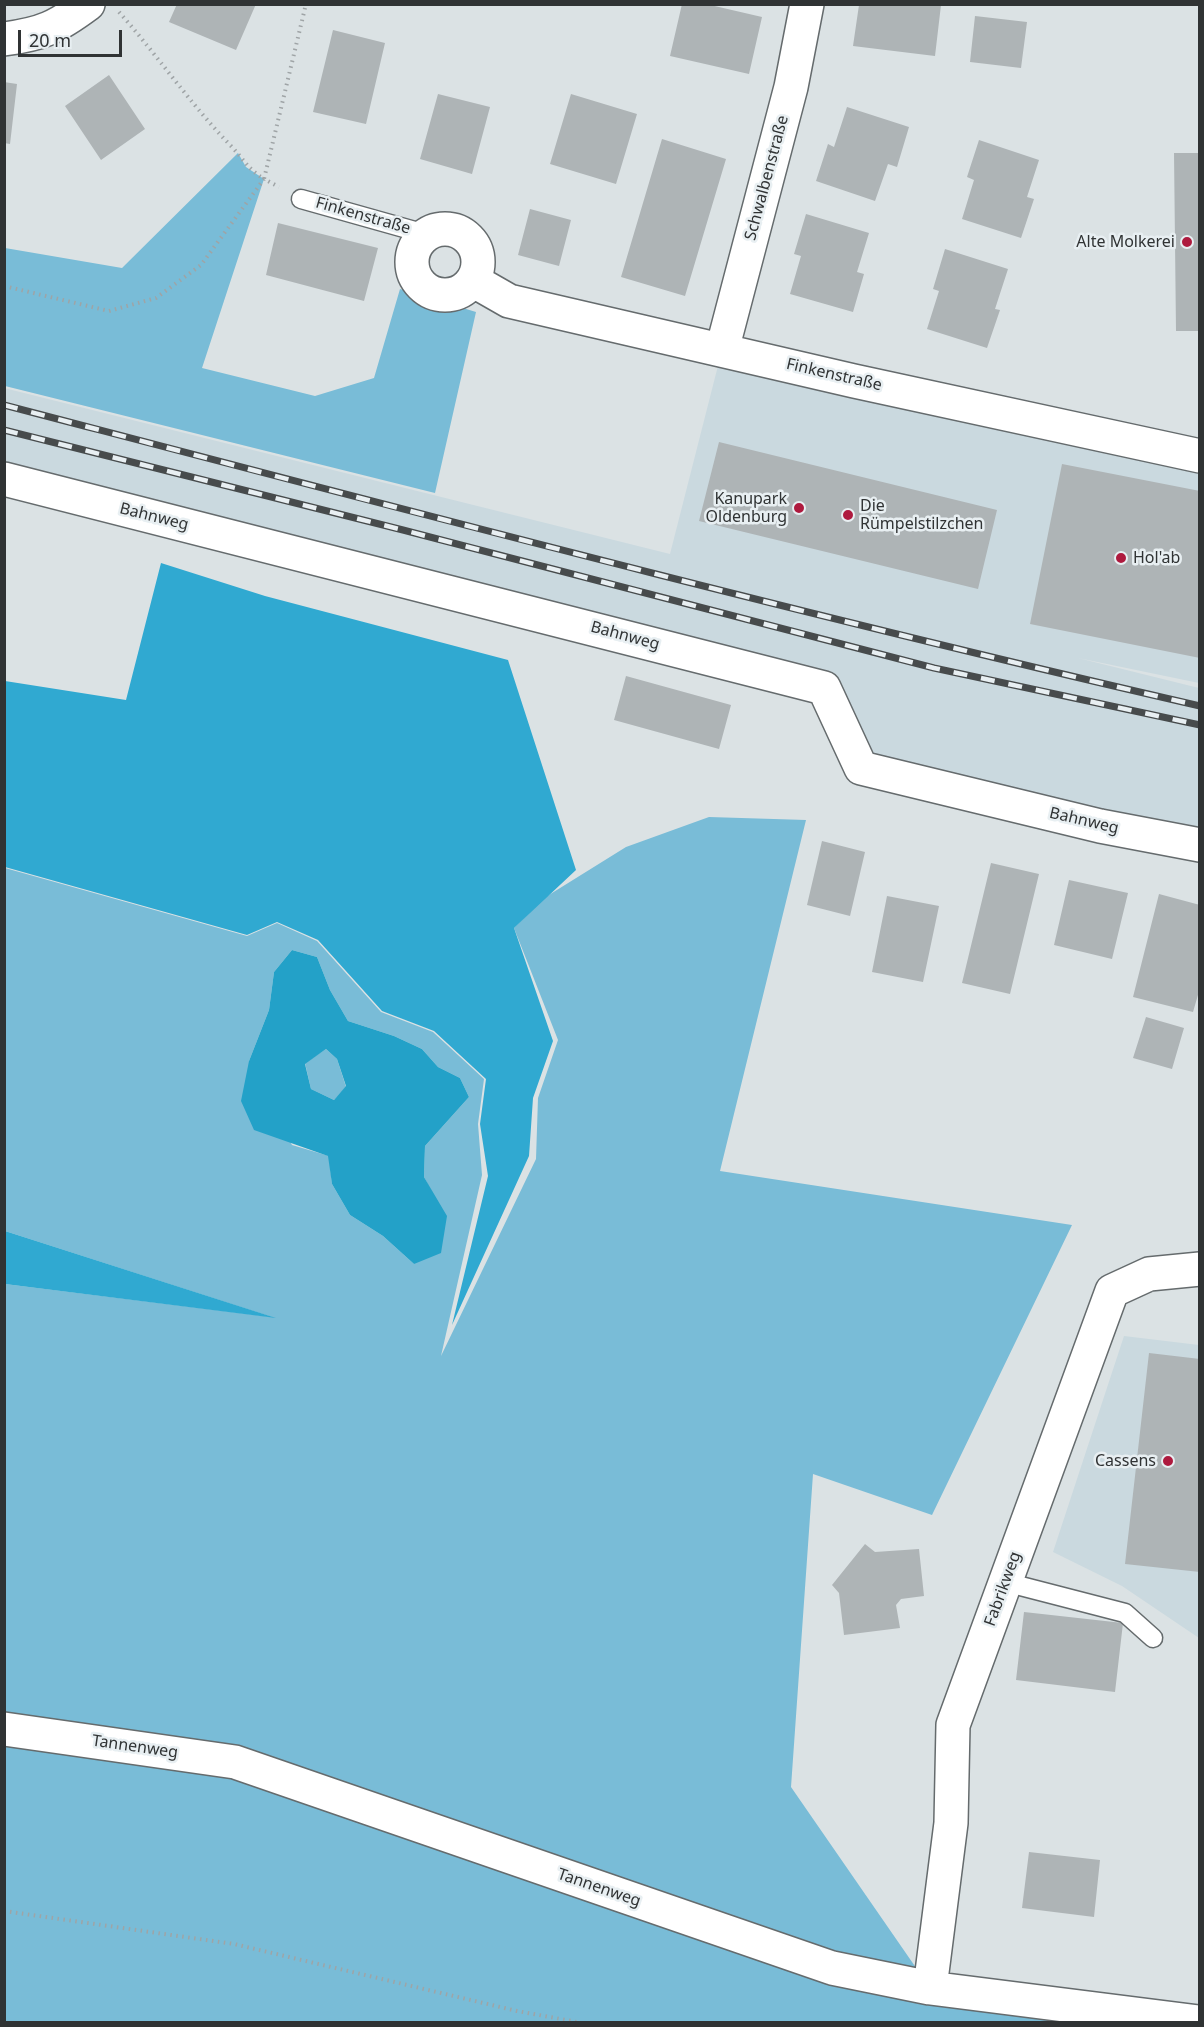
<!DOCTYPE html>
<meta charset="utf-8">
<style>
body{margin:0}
#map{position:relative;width:1204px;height:2027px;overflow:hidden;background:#dbe2e4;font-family:"Noto Sans",sans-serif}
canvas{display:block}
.frame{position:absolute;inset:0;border:6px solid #303334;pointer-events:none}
.scale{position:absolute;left:18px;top:30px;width:104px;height:27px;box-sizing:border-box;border:3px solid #303334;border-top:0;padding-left:8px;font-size:18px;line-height:21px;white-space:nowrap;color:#303334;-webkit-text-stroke:4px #e8eff2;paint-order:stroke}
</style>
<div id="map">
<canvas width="1204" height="2027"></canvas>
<div class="frame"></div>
<div class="scale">20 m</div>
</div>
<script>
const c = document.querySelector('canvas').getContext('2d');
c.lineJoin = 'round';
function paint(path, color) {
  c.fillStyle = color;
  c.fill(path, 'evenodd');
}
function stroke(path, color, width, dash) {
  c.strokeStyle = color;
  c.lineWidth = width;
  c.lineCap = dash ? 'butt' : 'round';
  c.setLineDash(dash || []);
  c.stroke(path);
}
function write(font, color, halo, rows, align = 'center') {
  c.font = font + ' "Noto Sans",sans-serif';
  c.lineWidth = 5;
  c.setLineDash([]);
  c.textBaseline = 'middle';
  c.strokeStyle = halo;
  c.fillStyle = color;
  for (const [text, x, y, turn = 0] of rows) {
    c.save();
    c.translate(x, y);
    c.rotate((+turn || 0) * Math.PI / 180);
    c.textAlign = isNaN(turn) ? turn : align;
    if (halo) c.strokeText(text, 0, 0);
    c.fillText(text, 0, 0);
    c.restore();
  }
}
const built = new Path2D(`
 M722,350L1199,456V683L1078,658L1199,688V829L881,765L863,742L836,690L5,464L4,388L670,554Z
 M1124,1336L1199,1345V1638L1122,1586L1053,1552Z`);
const green = new Path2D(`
 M238,153L246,167L264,179L202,368L315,396L374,378L400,289L476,312L435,493L5,386V248L122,268Z
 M709,817L806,820L720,1171L1072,1225L932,1515L813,1474L791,1787L930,1988L1199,2022H5V1284L272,1317L5,1231V868L247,936L277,923L317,941L381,1012L433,1032L484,1079L478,1124L482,1175L441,1356L536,1159L538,1098L558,1040L514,928L544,898L626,847ZM292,950L317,957L330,990L348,1021L394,1036L422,1049L438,1067L460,1078L469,1097L425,1146L424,1177L433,1194L414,1264L383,1236L350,1215L332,1184L329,1156L292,1145L249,1061L269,1010L274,972Z
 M326,1049L337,1059L346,1087L334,1100L311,1089L305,1063Z`);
const forest = new Path2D(`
 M161,563L265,596L508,660L576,870L514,928L553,1041L533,1098L529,1156L452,1325L488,1176L480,1124L486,1079L434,1031L382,1011L318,940L277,922L247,935L5,867V681L126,700Z
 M5,1231L276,1318L5,1284Z`);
const water = new Path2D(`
 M292,950L317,957L330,990L348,1021L394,1036L422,1049L438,1067L460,1078L469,1097L425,1146L424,1177L447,1216L441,1253L414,1264L383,1236L350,1215L332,1184L328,1156L254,1130L241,1101L249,1061L269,1010L274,972ZM326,1049L337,1059L346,1086L334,1100L311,1089L305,1064Z`);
const building = new Path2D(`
 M177,4H256L236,50L169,22Z
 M682,4H706L762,17L749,74L670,56Z
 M859,5H941L935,56L853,46Z
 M975,16L1027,22L1021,68L970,62Z
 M333,30L385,43L366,124L313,112Z
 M109,75L145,129L101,160L65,106Z
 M4,82L17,84L10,144L4,143Z
 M438,94L490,107L472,174L420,159Z
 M571,94L637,114L616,184L550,164Z
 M847,107L909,127L897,167L888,164L875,201L816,181L828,144L834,147Z
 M662,139L726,159L685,296L621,277Z
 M979,140L1039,160L1027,197L1034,199L1021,238L962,219L974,180L967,177Z
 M1174,153H1200V331H1176Z
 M530,209L571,220L559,266L518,255Z
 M806,214L869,233L857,272L864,274L853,312L790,294L801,256L794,254Z
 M278,223L378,248L364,301L266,275Z
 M945,249L1008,269L995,309L1000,310L987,348L927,329L939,291L933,289Z
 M719,442L997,510L978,589L699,521Z
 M1062,464L1200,491V658L1030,624Z
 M626,676L731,705L719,749L614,720Z
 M822,841L865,852L850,916L807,905Z
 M991,863L1039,874L1010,994L962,983Z
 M1069,880L1128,893L1112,959L1054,945Z
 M1159,894L1200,905V988L1193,1012L1133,997Z
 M887,896L939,906L923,982L872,972Z
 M1146,1017L1184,1028L1172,1069L1133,1058Z
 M1149,1353L1200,1359V1572L1125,1564Z
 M865,1544L875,1552L919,1549L924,1596L901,1599L896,1605L900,1628L844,1635L839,1593L832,1585Z
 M1024,1612L1123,1623L1115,1692L1016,1680Z
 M1029,1852L1100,1860L1094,1917L1022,1908Z`);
const path = new Path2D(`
 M119,12C158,56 191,105 232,147C245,161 247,168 264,179L306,4
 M4,286L109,311L156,298L201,265L264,179L279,187
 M4,1911L234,1944L517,2011L577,2022`);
const lane = new Path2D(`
 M301,199L422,233L424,236
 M1005,1582L1125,1613L1153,1638`);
const street = new Path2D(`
 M4,39C43,34 57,27 88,4
 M412 262a33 33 0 1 1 66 0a33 33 0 1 1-66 0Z
 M474,281L509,301L854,381L1200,456
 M722,350L791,87L807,4
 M4,479L824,688L861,768L1100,826L1200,845
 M4,1729L235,1762L832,1968L930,1988L1199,2022
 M930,1988L951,1823L953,1725L1112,1291L1149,1274L1200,1269`);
const rail = new Path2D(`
 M4,405C402,509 799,614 1200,706
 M4,430L403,530L934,668L1200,725`);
const markers = [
 [1187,242,6,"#ae1a3e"],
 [799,508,6,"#ae1a3e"],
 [848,515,6,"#ae1a3e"],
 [1121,558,6,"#ae1a3e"],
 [1168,1461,6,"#ae1a3e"]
];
const streetNames = [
 ["Schwalbenstraße",767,178,-75],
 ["Finkenstraße",363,216,16],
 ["Finkenstraße",834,375,13],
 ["Bahnweg",154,517,14],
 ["Bahnweg",625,636,15],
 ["Bahnweg",1084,821,13],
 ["Fabrikweg",1003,1589,-70],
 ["Tannenweg",135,1747,8],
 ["Tannenweg",599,1888,19]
];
const poiNames = [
 ["Alte Molkerei",1175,242],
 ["Kanupark",787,499],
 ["Oldenburg",787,517],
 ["Die",860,506,"left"],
 ["Rümpelstilzchen",860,524,"left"],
 ["Hol'ab",1133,558,"left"],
 ["Cassens",1156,1461]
];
paint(built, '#cad9df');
paint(green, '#79bcd7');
paint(forest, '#30a9d1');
paint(water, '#23a1c8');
paint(building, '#aeb4b6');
stroke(lane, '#656b6d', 21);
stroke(street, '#656b6d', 36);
stroke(path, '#9fa4a6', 4, [1.5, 4.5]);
stroke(lane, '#fff', 18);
stroke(street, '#fff', 33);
stroke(rail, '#474b4c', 7);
stroke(rail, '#e8eff2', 4.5, [14]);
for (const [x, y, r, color] of markers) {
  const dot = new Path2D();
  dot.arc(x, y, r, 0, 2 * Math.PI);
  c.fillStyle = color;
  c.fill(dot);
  stroke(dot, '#e8eff2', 2);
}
write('16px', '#303334', '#e8eff2', streetNames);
write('16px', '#303334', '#e8eff2', poiNames, 'right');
</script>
